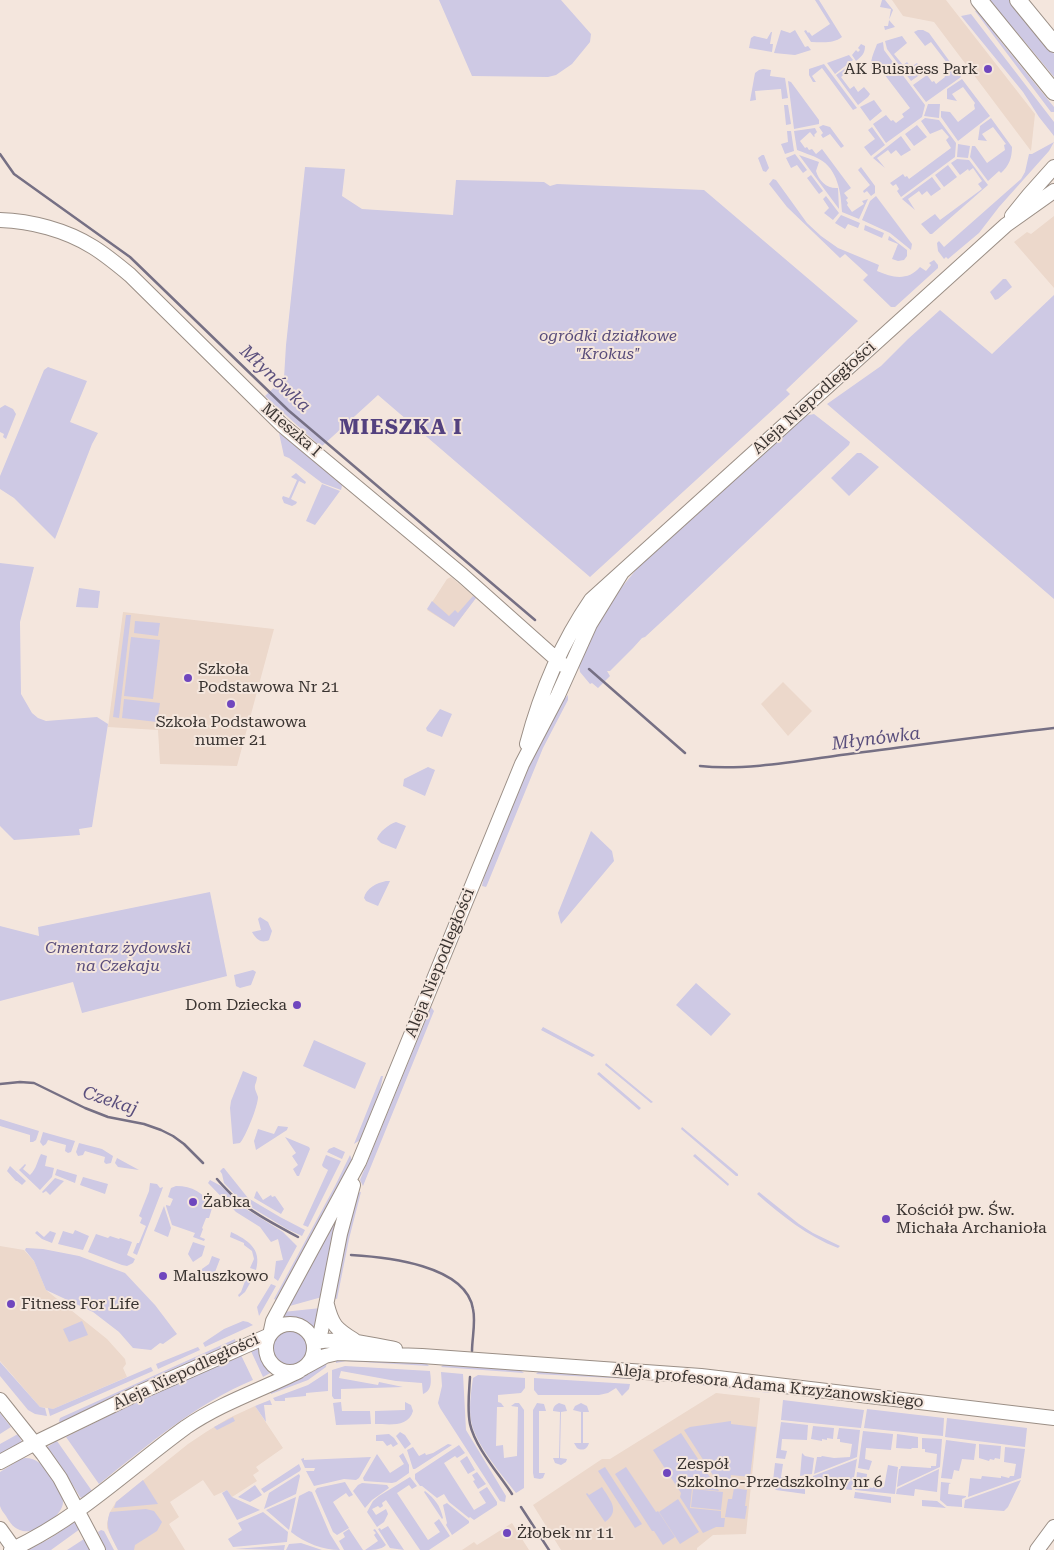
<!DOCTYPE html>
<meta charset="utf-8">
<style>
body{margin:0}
canvas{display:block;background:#f4e6dd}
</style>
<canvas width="1054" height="1550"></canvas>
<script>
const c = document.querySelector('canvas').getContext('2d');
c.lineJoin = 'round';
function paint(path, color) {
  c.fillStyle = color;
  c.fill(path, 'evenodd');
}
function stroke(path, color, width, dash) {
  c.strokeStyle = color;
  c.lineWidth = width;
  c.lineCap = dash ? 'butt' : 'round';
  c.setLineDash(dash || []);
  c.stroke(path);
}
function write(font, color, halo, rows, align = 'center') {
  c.font = font + ' "Roboto Serif",serif';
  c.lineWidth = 4;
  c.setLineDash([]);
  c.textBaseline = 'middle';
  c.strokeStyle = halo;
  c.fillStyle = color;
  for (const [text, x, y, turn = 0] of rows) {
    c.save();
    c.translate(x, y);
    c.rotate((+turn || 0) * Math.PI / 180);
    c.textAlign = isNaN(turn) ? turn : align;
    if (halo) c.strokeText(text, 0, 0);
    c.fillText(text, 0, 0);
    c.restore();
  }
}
const built = new Path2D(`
 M892,0H946L1035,114L1031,151L934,22L903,16Z
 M1054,216V288L1014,242L1027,232L1031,234Z
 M451,577L476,598L454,627L427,610L447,579Z
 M123,612L274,629L237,766L160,764L158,730L108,727Z
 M783,682L812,711L788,736L761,704Z
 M0,1246L24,1250L34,1261L46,1290L107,1339L125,1359L126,1364L123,1368L127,1377L53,1409L40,1407L0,1361Z
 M716,1393L760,1398L746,1534L713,1535L697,1548V1550H561L533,1505L602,1459H610Z
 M255,1406L283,1448L256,1467L259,1471L253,1475L257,1481L232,1497L227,1490L214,1496L203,1480L170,1502L179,1517L169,1524L185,1550H118L107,1528V1523L110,1512L116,1502L188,1444L206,1432L229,1418Z
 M512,1523L529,1550H462L474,1542L477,1545Z`);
const green = new Path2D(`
 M439,0H561L591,34L590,42L572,64L556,75L548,77L472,76Z
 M815,0H819L842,37C833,44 823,42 811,42L804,31L806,30L808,33L809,32L812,36L830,24Z
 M882,0H885L893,10L889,20L895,27L885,30L884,26H888L891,9L880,7Z
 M986,0H1010L1054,54V77L1014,29Z
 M978,9L998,38L1054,107V112H1051L975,11Z
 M971,14L1054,122V136L1039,117L1023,92L961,16Z
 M781,30L790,33L795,30L805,47L808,46L811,50L795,55L774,53Z
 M918,30H923L929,33L961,77L926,102L913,85L927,75L932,82L934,81L936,84L945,77L943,73L951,68L931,42L925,46L914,32Z
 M771,32H772L770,44H773L772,52L749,48L751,38L754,36L767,39Z
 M902,36L907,43L894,54L903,65L907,62L911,67L917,63L923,71L921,73V74L911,81L887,49L885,41Z
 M883,42L884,50L925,105L922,117L886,143L873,124L886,115L891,121L893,120L896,123L904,117L902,114L910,108L878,66L872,70C869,61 874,53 877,44Z
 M861,44L865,46C865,54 861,57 856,61L852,55L856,50L858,52L860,50L858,48Z
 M849,55L853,60L835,74L827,63Z
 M824,64L857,108L853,110L822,68L812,76L816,82H813L809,75V69Z
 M850,65L852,68L841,77L850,89L854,86L858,92L864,87L870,94L868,97L858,105L836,75Z
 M763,69L771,70L770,76L785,78L788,98L782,99L781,89L755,91L756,100L750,101L755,73L759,70Z
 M962,79L990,116L958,141L941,117V111L950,112L958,122L975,109L974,105L975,103L963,87L952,94L957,101L947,99V89Z
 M788,81L791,82L819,120V124L794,129Z
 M874,100L882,111L870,121L860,107Z
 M928,104H940L939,118L924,116Z
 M784,105H788L791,124L786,125Z
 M925,118L939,120L956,143L955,157L901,197L897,191L899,189L896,184L893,186L890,183L903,174L905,177L907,176L909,179L951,148L946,140L949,137L942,129L930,134L921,121Z
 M991,118L1012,147C1012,158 1009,166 1001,173L999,171L988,181L970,157L972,146H975L987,163L1005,150L1004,145L1006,144L993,127L982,134L987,141L978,140L980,126Z
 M823,125L830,127L844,146L841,148L830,134L823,138L821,135L823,133L819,127Z
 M917,125L927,137L914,146L905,134Z
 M872,127L885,145L871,156L864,147L875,139L868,130Z
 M815,128L817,132L814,135L815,136L814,137L810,132L800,141L805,148L807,147L809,150L812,149L816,154L822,149L851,188L844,193L848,198L846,200L848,203L847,205L852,212L864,204L862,201L868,199L859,219L842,212C841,193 838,169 819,159C812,155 804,153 797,150L794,131Z
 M787,131H791L794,151L785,154L781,144L788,142Z
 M901,136L911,150L901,156L896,150L891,154L888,150L877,158L885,168L873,158Z
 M1054,142L1049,151L999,207L979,233L948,259L946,257L944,259L938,251L937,243L939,241L944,247L1021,179L1025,172L1029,154H1032Z
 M958,144L970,146L968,158L957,157Z
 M795,154L807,170L803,173L797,165L791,168L786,158Z
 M762,155H764L769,168L766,172L763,171L758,158Z
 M799,155L819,162L816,171C819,181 827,189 838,188L839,209Z
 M957,159L969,160L988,185L932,234H930L921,224L935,214L940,220L982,189L978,184L982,181L973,168L969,171L968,169L960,175L951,163Z
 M948,165L957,177L944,187L935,175Z
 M305,167L345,169L342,196L362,209L453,215L456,180L544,182L550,186L557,184L704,190L858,321L786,390L790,394L590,577L378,395L321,447L265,396L284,378L286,345Z
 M861,167L875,186V193L871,196L867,191L864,193L863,191L870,185L858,170Z
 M811,175L823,191L819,194L807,178Z
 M932,177L941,189L931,196L927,191L922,195L919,191L908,199L915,210L902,199Z
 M773,179L776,180L807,223L821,236L838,248L879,265L877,271C893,278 908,281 920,267L926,271L931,265L929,263L934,260L938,265V268L895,307H891L863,280L868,275L845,254L840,258L787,207L769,184Z
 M826,196L839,213L833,220L824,213L829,208L823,199Z
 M876,196L912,244L911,250L890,233L862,220L870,201Z
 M841,215L860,223L858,228L848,224L845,229L835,223Z
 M865,225L884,233L882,238L864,230Z
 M889,236L907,250V256L904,260L898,261L892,259L898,244L888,240Z
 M1003,279H1006L1012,287L998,299L995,300L990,292Z
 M1054,295V599L827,404L881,366L908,339L940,310L992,354Z
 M48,367L87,381L70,422L98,433L92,444L55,539L14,498L0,489V476L44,370Z
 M5,405L13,409L16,414L6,439L3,437L4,434L0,432V408Z
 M814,414L850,442L849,445L671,613L645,637L642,638L633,648L610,671H607L610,676L598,688L592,683L590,684L580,672L579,666L582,654L608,604L640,565L804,416Z
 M279,433L341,483L342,486L341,490L322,483L289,458L284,456Z
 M857,453H861L879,467L849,496L831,478Z
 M296,473L306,482L305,484L299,481L291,499L297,502L296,504L292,506L284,503L282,498L283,496L289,498L297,480L291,477Z
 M322,484L340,491L315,525L306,521Z
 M0,563L34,567L20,622L21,694L32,713L38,718L46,721L97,717L108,724L92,827L79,829L80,835L14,840L0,826Z
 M79,588L100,591L98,608L76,607Z
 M473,596L476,598L454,627L427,609L432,601L449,616L455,610L458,613Z
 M126,615H131L119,718L113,717Z
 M135,621L160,623L158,636L134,633Z
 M131,637L160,640L153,699L124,696Z
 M568,695V700L543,748L487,885L486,887L482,886L484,877L538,743L560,703Z
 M124,699L160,703L157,722L122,718Z
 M440,709L452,714L442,737L427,731L426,728Z
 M428,767L435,770L425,796L403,786L404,779Z
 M396,822L406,826L396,849L381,843L377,839C379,832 389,824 396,822Z
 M591,831L612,851L614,861L561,924L558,913Z
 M386,881H390L378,906L366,901L364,898C366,888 377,883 386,881Z
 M210,892L227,976L82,1013L73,982L0,1001V926L39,936L38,927Z
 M260,917L268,922L272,931L269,940C261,944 256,939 252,932L261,930L258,919Z
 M253,970L256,972L251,985L240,988L236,986L234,975Z
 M696,983L731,1014L711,1036L676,1005Z
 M431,1007L434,1011L363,1186L360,1180Z
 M543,1027L595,1055L592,1057L541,1030Z
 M314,1040L366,1063L355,1089L303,1066Z
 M606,1063L653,1102L651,1103L605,1065Z
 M243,1071L257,1077C257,1080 256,1082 255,1085C254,1089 257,1093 258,1097C258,1106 246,1136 240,1143L233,1144L230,1108L231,1101Z
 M599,1072L641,1108L639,1110L597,1074Z
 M381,1076H383L380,1090L360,1140L354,1144Z
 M0,1119L39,1131L36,1140L33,1142H30V1135L0,1126Z
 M278,1126L288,1127L287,1130L256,1150L254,1141L258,1129L274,1134Z
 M682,1127L738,1174V1176H736L681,1129Z
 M43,1132L75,1141L71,1152L68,1153L65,1151L66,1145L48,1140L46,1144L43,1146L40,1142Z
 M285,1137L309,1147L310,1149L299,1176H297L293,1169L298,1165L292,1156L296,1153Z
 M79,1143L102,1149L113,1156L111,1163L106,1164L104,1162L105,1157L85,1151L83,1155L78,1156L76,1152Z
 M334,1147L345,1152L342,1159L327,1152L329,1149Z
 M41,1154L47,1156L45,1166L54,1168L52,1177L40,1190L19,1170L25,1164L26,1165L23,1169L30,1175C37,1168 37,1161 41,1154Z
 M695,1154L729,1184L728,1186L693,1156Z
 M326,1155L341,1161L308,1227L303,1225L328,1170L323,1167L322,1165Z
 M350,1155L352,1160L341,1184L278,1301L274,1299L335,1186Z
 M117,1158L139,1170L118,1167L115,1163Z
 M10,1166L26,1181L22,1185L17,1181H16L7,1171Z
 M223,1168H224L248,1198L280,1217L305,1230L302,1236L287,1229L241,1201L224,1183L222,1174L220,1171Z
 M57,1169L77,1175L75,1183L55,1175Z
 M83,1177L108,1184L105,1194L80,1185Z
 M55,1178L64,1181L50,1195L46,1191L43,1193L42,1192Z
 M210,1180L221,1186L246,1209L283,1232L297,1246L278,1281L274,1278L276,1261L283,1260L278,1239L271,1242L260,1227L236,1212L208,1183Z
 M150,1183L157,1184L160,1188L163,1187L162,1190L137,1255L133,1253L137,1243H139L146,1226L140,1223L142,1218L139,1216L149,1191Z
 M176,1186C193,1186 202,1193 213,1205L209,1218H206L202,1228L203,1229L200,1237L205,1239L204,1241L193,1237L195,1233L172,1225L166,1206V1205L170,1206L173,1199L168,1197L171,1188Z
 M257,1191L263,1200L271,1195L272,1197L275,1196L284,1209L281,1214L254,1198L256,1192Z
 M361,1192L349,1239L337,1299L333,1298L345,1234L357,1193Z
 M759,1192L799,1224L813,1233L840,1246L838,1248C807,1236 782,1216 757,1194Z
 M164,1206L171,1228L168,1237L154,1231Z
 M340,1210L322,1297L286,1307Z
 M75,1230L89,1236L83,1250L58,1244L63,1231L73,1234Z
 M37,1231L44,1237L50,1231L56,1233L52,1243L42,1239L35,1233Z
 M231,1232C248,1240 262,1249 256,1270L250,1268L254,1259L252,1251L244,1245V1243L230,1237Z
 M96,1234L108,1238L110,1236L119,1239L120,1238L132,1242L127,1255L135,1259L133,1263L127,1266L122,1265L88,1252Z
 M193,1242L205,1246L202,1256L193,1262L188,1254Z
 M26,1248L43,1249L79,1256L125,1273L155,1305L177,1334L163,1344L160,1343L151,1350L133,1348L119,1332L93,1312L46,1290L34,1261L25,1250Z
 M212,1256L220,1259L215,1272L204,1278L199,1271L209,1264Z
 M248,1273L254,1276L245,1292L239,1297L238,1295L241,1292Z
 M271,1284L276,1286L259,1316L257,1307Z
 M321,1308L315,1330C304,1320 296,1318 281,1320L283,1312Z
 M82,1321L88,1335L69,1342L63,1329Z
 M243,1321L248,1322L253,1325L205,1347L203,1343L224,1329Z
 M272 1348a18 18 0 1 1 36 0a18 18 0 1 1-36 0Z
 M235,1339L236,1344L109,1399L60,1423L59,1421L60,1418Z
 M198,1347L200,1350L158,1369L156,1364Z
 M260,1347L264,1363L272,1372L263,1377L250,1349Z
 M240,1353L253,1380C195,1404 148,1445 99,1484L66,1437L216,1363Z
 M336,1358L421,1362L426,1363L429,1366L346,1361L336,1363Z
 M327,1361L326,1367L308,1380L271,1394L270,1390L296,1381Z
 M0,1362L40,1407L45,1408L47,1416L35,1414L28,1410L0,1376Z
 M444,1364L519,1369L524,1373L441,1367Z
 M345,1366L430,1371C431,1380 433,1390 423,1394L422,1383L396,1381L341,1371L339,1378L378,1385L379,1382L403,1387L341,1389V1399H334L332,1396V1370Z
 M151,1367L153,1371L50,1416L48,1408L53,1409Z
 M539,1371L630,1377V1379L536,1374Z
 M328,1372V1391L306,1393V1396L285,1398V1401H275L273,1398L308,1385Z
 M441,1372L463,1374L466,1430L506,1496L505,1502L500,1501L440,1408L438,1403L442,1386Z
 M478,1375L525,1378V1388L521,1393L498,1395V1402L501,1403L504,1407H497L496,1446L503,1445L504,1458L517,1456L518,1407L511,1406L515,1403H519L524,1410V1488L516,1493C502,1475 478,1447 472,1425C468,1410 471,1393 473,1378Z
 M534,1378L630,1384L629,1389L622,1396L616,1388L608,1393L599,1395H538L534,1390Z
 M676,1380L764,1389L770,1393L675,1382Z
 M270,1400L272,1405H264L266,1422L255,1406Z
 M783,1400L864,1410L861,1428L781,1420Z
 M341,1402L342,1411H370L371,1424L336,1425L333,1403Z
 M405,1402L411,1405L413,1411C408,1428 389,1424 375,1424V1411L405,1410Z
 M537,1403L544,1404L546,1411H539V1473H545L543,1478L540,1479L534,1478L533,1473V1410Z
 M559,1403L565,1405L567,1411L561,1412L560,1458L567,1459L566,1462L561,1465L555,1463L553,1458H559L560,1412L553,1411C553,1407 555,1405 559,1403Z
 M581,1403L587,1406L589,1412H583V1443H589C587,1450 582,1451 577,1448L574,1443H581V1412L573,1410L575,1406Z
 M867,1409L944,1418L943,1436L864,1428Z
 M0,1413L11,1427L0,1434Z
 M233,1417L235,1421L217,1430L214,1427Z
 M947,1418L1027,1428L1025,1447L945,1437Z
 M731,1421V1424L756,1427L750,1477L731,1475L730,1482H726L720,1486L684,1430L690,1427Z
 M781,1422L808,1425L807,1440L782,1439L781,1450L787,1451L785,1459L776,1458Z
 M813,1426L834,1428L833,1439L827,1438V1440L822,1439V1441L811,1439Z
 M839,1428L860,1430L857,1457L814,1474L817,1457H821L822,1456L834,1458L850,1457L852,1444L840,1442V1439H837Z
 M863,1431L893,1434V1435L891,1450L866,1448L865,1459L872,1461L869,1470L858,1468Z
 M400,1432L405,1435L411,1444L405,1449L396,1436Z
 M681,1433L719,1491L692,1488L690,1508L721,1511V1518H725L724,1527H716L703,1533L680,1497L681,1493L653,1450Z
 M18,1434L22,1442L0,1454V1444Z
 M389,1434L394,1438L398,1444L393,1447L391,1444L387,1446L383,1441H376V1435Z
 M897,1434L918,1437V1448H912L911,1449L896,1448Z
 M922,1438L942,1439L940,1467L897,1487L899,1469H900L901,1466L931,1468V1466H936L937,1454L925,1452V1449H922Z
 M946,1440L976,1444L974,1460L962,1459L959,1471L954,1470L952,1479L941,1478Z
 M57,1441L92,1491L82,1498L80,1497L63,1469L47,1447Z
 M448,1444L452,1445L415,1469H413L407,1450L413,1447L419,1456L425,1453L426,1455L433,1453Z
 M979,1444L1001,1446L1000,1459L995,1458L994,1460L990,1459L989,1461L979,1458Z
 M459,1445L465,1453L457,1458L455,1456L444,1463L474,1510L486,1503L479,1492L487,1487L497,1502V1505L474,1520L470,1517L469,1518L449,1502L444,1494L437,1498L422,1486H420L415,1479V1474Z
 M1005,1447L1025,1449L1021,1478L968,1497L970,1478L981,1479L982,1476L1001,1478V1476L1009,1478L1010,1476H1014L1016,1464L1004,1462Z
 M403,1453L409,1465V1473L396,1482L392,1483L364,1481L363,1478L377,1454L390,1473L404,1464L399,1456Z
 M802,1453L805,1456L814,1458L812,1474L800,1476Z
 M467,1456L475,1470L468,1474L460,1461Z
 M371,1457L359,1478L356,1480L344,1479L314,1486L306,1471H314L315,1468H305L301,1459L304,1458V1460Z
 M25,1458C37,1458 43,1465 49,1475C54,1483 63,1492 63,1502C63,1516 36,1534 23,1531C14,1529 10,1523 6,1516C4,1513 1,1510 0,1506C0,1497 0,1482 0,1472L21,1459Z
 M857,1459L852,1490L842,1489V1484L834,1483L833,1487L812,1485L813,1476Z
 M775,1463L783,1464L781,1477L785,1478V1482L773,1481Z
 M299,1464L301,1469L300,1471L264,1493L261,1489Z
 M888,1465L898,1467L895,1494L855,1490L857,1472L867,1474L866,1487L873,1488L874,1486L884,1487Z
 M605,1467L642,1524L635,1528L598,1471Z
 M626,1467L656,1512L658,1511L675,1537L663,1545L654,1531H652L615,1474Z
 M939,1469L937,1492L915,1489L914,1496L896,1494L897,1489Z
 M477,1472L486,1484L478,1489L473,1481L475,1480L472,1475Z
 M299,1474L300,1476L296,1494L264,1509L269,1493Z
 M410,1477L417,1486L412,1489L409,1485L397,1493L428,1540L440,1532L434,1523L439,1519L450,1536L429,1550H420L386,1500L382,1503L383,1506L380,1508L378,1506L372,1509L376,1515L386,1509L388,1514L384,1522L377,1527L367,1512L373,1501L379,1496Z
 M143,1480L158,1504L114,1508L116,1502Z
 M1021,1480L1008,1507L1004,1511L964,1508L965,1500Z
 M345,1482L353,1495L349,1497L346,1493L333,1502L349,1528L337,1535L333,1532L315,1491L317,1488Z
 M941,1482L951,1483L949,1484L948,1494L966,1496V1497L962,1499V1507L947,1506L940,1500Z
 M362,1483L387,1485L389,1488L372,1500L365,1508L353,1491L358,1485Z
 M774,1484L805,1487V1494L776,1490L773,1487Z
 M255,1485L262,1495L250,1502L238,1497Z
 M602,1487C610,1500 621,1511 605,1522L586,1494L587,1493L589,1495Z
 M734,1488L747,1490L745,1506H747L745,1519L725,1517L728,1499H732Z
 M693,1489L723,1492L721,1510L691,1507Z
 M227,1490L232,1497L260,1510L237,1520L222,1493Z
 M309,1491L312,1492L330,1534L340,1550C323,1550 305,1543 291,1532L299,1496Z
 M425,1491C435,1499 440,1505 443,1518L442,1519L424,1492Z
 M855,1492L891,1497V1503L854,1498Z
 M296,1497L289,1530L266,1510Z
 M678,1499L699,1532L680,1544L659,1512Z
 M922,1500L937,1501L946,1508L922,1506Z
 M447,1503L469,1521V1523L452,1535L446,1525L447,1523L443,1505Z
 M146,1509L154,1511L162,1522L157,1531L135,1545L134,1550H118C111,1535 104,1528 110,1512Z
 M263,1512L288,1532L287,1542L233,1547L228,1539L242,1530L238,1523Z
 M75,1522L80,1529L51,1550H28L49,1539Z
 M388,1526L404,1550L390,1548L378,1529L380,1528L381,1530Z
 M349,1529L363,1550H344L339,1541L345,1537L343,1533Z
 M375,1529L386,1545C381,1550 372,1550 365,1550L378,1541L374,1535L376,1533L373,1530Z
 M101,1530L104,1531L114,1550H106L98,1532Z
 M84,1539L90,1550H67Z
 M301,1543L322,1550H286L289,1544Z
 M285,1545L284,1550L235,1549Z`);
const stream = new Path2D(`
 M0,154L14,174L130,257L288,410L535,620
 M589,669L685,753
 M700,766C743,771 798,761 841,755C912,746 983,736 1054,728
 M0,1084L20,1082L34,1083L85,1108L108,1117L144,1124L161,1130L173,1136L184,1144L203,1163
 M217,1179C222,1185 228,1191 233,1196C252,1213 276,1225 298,1237
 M351,1255C386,1257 466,1265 473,1309C476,1322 472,1338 472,1351
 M470,1377C469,1393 467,1409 470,1424C475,1447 499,1474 512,1494
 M521,1507L549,1550`);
const secondary = new Path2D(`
 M1012,216L1029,195L1054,167
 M0,220C31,221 66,230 93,247C106,255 118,265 130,275L282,425L462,575L563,665
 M527,744C541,691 560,645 591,600L1006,225L1054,191
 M327,1305C332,1325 336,1329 354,1340
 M266 1348a24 24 0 1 1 48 0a24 24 0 1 1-48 0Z
 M314,1342L321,1331L340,1234L353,1185
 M314,1342C345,1338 365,1343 395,1349
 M305,1367L325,1356L338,1353L422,1356L701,1376L1054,1418
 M0,1400L43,1454L60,1478L98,1550
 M0,1462L35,1443L134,1395L270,1335L273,1321L359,1162L522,764L558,695L590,624L622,572
 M0,1529L15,1550
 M11,1550C34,1539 56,1526 77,1511C115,1484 149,1454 186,1427C221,1403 261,1390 299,1371
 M1037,1550L1054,1527`);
const primary = new Path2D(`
 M979,0L1054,92
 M1018,0L1054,44`);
const markers = [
 [988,69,5,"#6f46be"],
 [188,678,5,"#6f46be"],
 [231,704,5,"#6f46be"],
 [297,1005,5,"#6f46be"],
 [193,1202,5,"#6f46be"],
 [886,1219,5,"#6f46be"],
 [163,1276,5,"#6f46be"],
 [11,1304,5,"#6f46be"],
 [667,1473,5,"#6f46be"],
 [507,1533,5,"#6f46be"]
];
const poiNames = [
 ["AK Buisness Park",978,69,"right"],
 ["Szkoła",198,669],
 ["Podstawowa Nr 21",198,687],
 ["Szkoła Podstawowa",231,722,"center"],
 ["numer 21",231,740,"center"],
 ["Dom Dziecka",287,1005,"right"],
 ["Żabka",203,1202],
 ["Kościół pw. Św.",896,1210],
 ["Michała Archanioła",896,1228],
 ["Maluszkowo",173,1276],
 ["Fitness For Life",21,1304],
 ["Zespół",677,1464],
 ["Szkolno-Przedszkolny nr 6",677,1482],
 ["Żłobek nr 11",517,1533]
];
const parkNames = [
 ["ogródki działkowe",608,336],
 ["\"Krokus\"",608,354],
 ["Cmentarz żydowski",118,948],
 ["na Czekaju",118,966]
];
const streetNames = [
 ["Aleja Niepodległości",814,398,-42],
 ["Mieszka I",291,430,41],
 ["Aleja Niepodległości",440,963,-68],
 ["Aleja Niepodległości",186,1372,-25],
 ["Aleja profesora Adama Krzyżanowskiego",768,1386,6]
];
const waterNames = [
 ["Młynówka",275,379,43],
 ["Młynówka",876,739,-7],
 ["Czekaj",110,1101,18]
];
const districtNames = [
 ["MIESZKA I",401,428]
];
paint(built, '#ecd8cb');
paint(green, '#cec9e4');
stroke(stream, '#767084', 2.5);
stroke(secondary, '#9b8f86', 16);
stroke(primary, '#9b8f86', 18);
stroke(secondary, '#fff', 14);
stroke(primary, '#fff', 16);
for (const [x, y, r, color] of markers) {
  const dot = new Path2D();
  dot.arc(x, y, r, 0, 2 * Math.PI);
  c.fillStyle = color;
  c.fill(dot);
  stroke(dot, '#f4e6dd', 2);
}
write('16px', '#3a3431', '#f4e6dd', poiNames, 'left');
write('italic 16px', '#594d7b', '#f4e6dd', parkNames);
write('16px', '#3a3431', '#f4e6dd', streetNames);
write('italic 18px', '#5a4f7d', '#f4e6dd', waterNames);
c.letterSpacing = '1px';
write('bold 21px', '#53417f', '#f4e6dd', districtNames);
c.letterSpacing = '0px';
</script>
